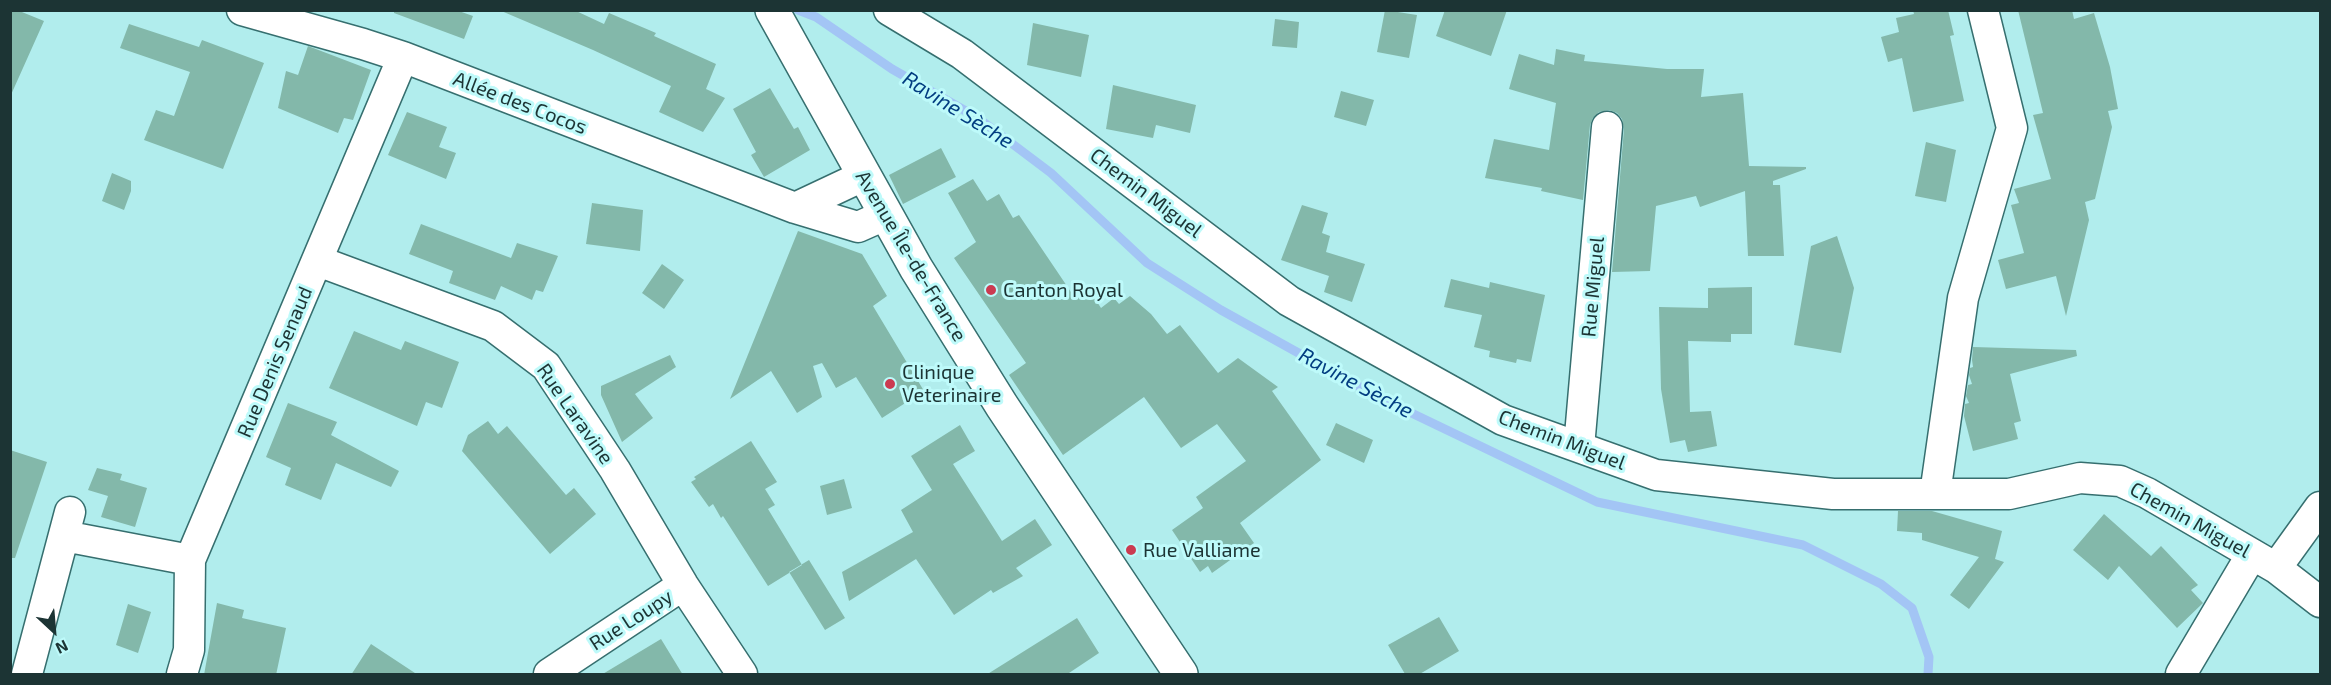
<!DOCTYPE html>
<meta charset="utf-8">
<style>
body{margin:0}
#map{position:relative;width:2331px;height:685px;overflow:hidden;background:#b1eded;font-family:"Exo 2",sans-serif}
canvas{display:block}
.frame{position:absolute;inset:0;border:12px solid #1c3434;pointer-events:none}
.north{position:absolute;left:24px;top:601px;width:60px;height:60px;-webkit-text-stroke:4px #befafa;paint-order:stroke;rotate:154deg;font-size:16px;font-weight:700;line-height:24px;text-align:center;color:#1c3434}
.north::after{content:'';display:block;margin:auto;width:21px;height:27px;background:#1c3434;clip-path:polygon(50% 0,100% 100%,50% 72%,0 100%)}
</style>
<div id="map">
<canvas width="2331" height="685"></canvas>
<div class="frame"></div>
<div class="north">N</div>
</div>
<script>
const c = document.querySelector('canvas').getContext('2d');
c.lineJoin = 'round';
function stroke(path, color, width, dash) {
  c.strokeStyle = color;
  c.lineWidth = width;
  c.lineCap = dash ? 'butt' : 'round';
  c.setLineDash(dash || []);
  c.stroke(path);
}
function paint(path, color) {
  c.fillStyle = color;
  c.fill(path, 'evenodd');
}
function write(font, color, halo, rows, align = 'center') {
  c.font = font + ' "Exo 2",sans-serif';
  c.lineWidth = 6;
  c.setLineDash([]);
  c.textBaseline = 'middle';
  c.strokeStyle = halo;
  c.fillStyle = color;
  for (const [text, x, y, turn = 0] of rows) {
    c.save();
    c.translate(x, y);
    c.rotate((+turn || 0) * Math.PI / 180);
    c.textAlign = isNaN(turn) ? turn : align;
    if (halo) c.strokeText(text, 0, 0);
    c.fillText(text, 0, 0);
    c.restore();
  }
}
const stream = new Path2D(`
 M798,10L816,17L892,69L978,118L1051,173L1147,263L1221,310L1376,396L1597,502L1803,545L1881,584L1912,608L1929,657L1928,674`);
const building = new Path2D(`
 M10,10H17L44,21L10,97Z
 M394,10H456L473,16L464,39L394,13Z
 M499,10H574L604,24L609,13L656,33L654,36L716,64L706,89L725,98L703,132L659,112L671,86L593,50Z
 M1385,10L1417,15L1409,58L1377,52Z
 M1445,10H1507L1491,56L1436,36Z
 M1913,10H1948L1954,35L1950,36L1964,101L1913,112L1902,58L1888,62L1881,37L1899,32L1896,18L1914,14Z
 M2018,10H2072L2074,19L2094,13L2110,67L2118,109L2108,111L2112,127L2095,199L2085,202L2089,220L2066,316L2056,276L2006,289L1998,260L2024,253L2011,205L2019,203L2014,189L2051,179L2033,115L2043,113Z
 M1275,19L1299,22L1297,48L1272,46Z
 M1033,23L1089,35L1081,77L1027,65Z
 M129,24L199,47L202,40L264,63L223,169L144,140L156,110L174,116L190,72L120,48Z
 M308,46L371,70L353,120L344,118L338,133L278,108L286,71L298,75Z
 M1556,49L1585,55L1584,61L1667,69H1704L1701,97L1743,93L1749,166L1806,167V169L1773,181V185H1780L1784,256H1748L1745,191L1700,207L1696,196L1656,206L1650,271L1612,272L1624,129L1622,119L1617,113L1609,110L1599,112L1593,118L1590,125L1583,200L1541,191L1542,188L1485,178L1494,139L1549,150L1556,103L1509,89L1519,54L1554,65Z
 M1113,85L1196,105L1190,133L1156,125L1153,138L1106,129Z
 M770,88L794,129L798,127L810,150L764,177L751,155L756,152L733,109Z
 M1341,91L1374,100L1366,126L1334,117Z
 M407,112L447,127L439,147L456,153L446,179L388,155Z
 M1926,142L1956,150L1946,202L1915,196Z
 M941,148L956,177L903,204L889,175Z
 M112,173L131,181V191L124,210L102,201Z
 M973,179L987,201L999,194L1013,218L1019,215L1073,295L1086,285L1101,308L1114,298L1119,304L1130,296L1151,314L1167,334L1180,325L1218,373L1238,358L1278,387L1272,391L1321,460L1240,523L1254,543L1212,573L1208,566L1200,572L1172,530L1203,508L1196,497L1246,461L1217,424L1181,448L1144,397L1063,455L1009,375L1026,363L954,258L976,242L948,193Z
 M592,203L643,210L640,251L586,244Z
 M1302,205L1328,213L1322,233L1330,236L1326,252L1365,264L1352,302L1324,292L1329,276L1281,260Z
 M421,224L511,258L517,243L558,256L543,292L536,290L532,300L501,286L495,300L449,283L453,271L409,254Z
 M798,231L862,254L887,296L873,306L924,391L882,418L856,377L836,388L822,363L813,366L822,397L797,413L771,371L730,399Z
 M1837,236L1854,288L1841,353L1794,345L1811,246Z
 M662,264L684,280L664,309L642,293Z
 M1451,279L1489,288L1490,282L1545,295L1531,362L1517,359L1516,363L1489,357L1490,351L1474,347L1482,315L1444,307Z
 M1752,287V334H1731V342L1688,341L1690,412L1711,411L1717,446L1688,452L1685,440L1670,443L1661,389L1659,307L1708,308V288Z
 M354,331L401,350L405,341L459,362L442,408L426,402L417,426L329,388Z
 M1973,347L2076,350L2077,356L2010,374L2021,421L2014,423L2018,439L1973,451L1964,416L1965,404L1969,403L1966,396L1968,385L1972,384L1969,375L1970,368L1973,367L1972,360Z
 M670,355L676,367L635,394L653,418L622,442L601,395V386Z
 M288,403L337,422L331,435L399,471L391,487L336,463L321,500L285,485L291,468L266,457Z
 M488,421L498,434L507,426L566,495L574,488L596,514L550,554L462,451L468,435Z
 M1336,423L1373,440L1364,463L1326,445Z
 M960,425L975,451L953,464L1002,541L1035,519L1052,545L1016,568L1023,576L993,593L991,590L954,615L916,559L849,601L842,572L913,532L901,510L932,490L911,456Z
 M751,441L777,482L765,489L775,505L768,509L802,565L768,586L723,516L721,518L713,504L709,507L691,482L696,479L694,477Z
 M10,450L47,462L15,558H10Z
 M97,468L122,474L120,480L147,488L135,527L101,517L108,496L88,490Z
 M844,479L852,508L827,515L820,486Z
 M1898,511H1932L2002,531L1995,559L2004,562L1969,609L1950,595L1979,557L1922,540V533L1897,531Z
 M2104,514L2151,556L2161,546L2198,585L2191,590L2203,603L2177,628L2119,566L2108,580L2073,550Z
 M809,560L845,618L825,630L789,572Z
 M217,603L244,610L242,618L286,628L276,675H204Z
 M128,604L151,612L138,653L116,645Z
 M1439,617L1459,651L1418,675L1405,674L1388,645Z
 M1077,618L1099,653L1066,675H986Z
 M661,639L683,675H601Z
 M371,644L418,675H351Z`);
const minor = new Path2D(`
 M242,10L363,44L403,57L795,208L858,227L885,215
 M889,10L962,54L1289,301L1503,420L1656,475L1833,494H2009L2080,478L2120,481L2147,493L2276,568L2320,602
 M795,208L863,176
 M318,261L493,326L546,366L615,470L683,585L742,674
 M1579,447L1607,127
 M1935,494L1963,298L2012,128L1983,10
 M64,536L190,560
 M2276,568L2320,507
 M27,674L70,512
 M182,674L189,650L190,560L403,57
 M549,674L683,585
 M2181,674L2252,554`);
const tertiary = new Path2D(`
 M772,10L916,268L1002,406L1181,674`);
const markers = [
 [991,290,6,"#cb3b51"],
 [890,384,6,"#cb3b51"],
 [1131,550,6,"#cb3b51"]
];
const streetNames = [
 ["Allée des Cocos",520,103,21],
 ["Chemin Miguel",1146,193,37],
 ["Avenue Île-de-France",911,256,59],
 ["Rue Miguel",1593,287,-85],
 ["Rue Denis Senaud",275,362,-67],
 ["Rue Laravine",575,414,55],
 ["Chemin Miguel",1562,440,21],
 ["Chemin Miguel",2190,520,29],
 ["Rue Loupy",631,620,-33]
];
const poiNames = [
 ["Canton Royal",1003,290],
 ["Clinique",902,372],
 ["Veterinaire",902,395],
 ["Rue Valliame",1143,550]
];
const waterNames = [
 ["Ravine Sèche",958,110,32],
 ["Ravine Sèche",1356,383,28]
];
stroke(stream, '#a3c5f5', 9);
paint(building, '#83b8aa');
stroke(minor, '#366f6f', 33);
stroke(tertiary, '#366f6f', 36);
stroke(minor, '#fff', 30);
stroke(tertiary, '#fff', 33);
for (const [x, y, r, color] of markers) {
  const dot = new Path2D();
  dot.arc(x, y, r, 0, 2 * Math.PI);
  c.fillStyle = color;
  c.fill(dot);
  stroke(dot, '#befafa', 2);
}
write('20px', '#1c3434', '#befafa', streetNames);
write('20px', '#1c3434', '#befafa', poiNames, 'left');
write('italic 21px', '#023d81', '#befafa', waterNames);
</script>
